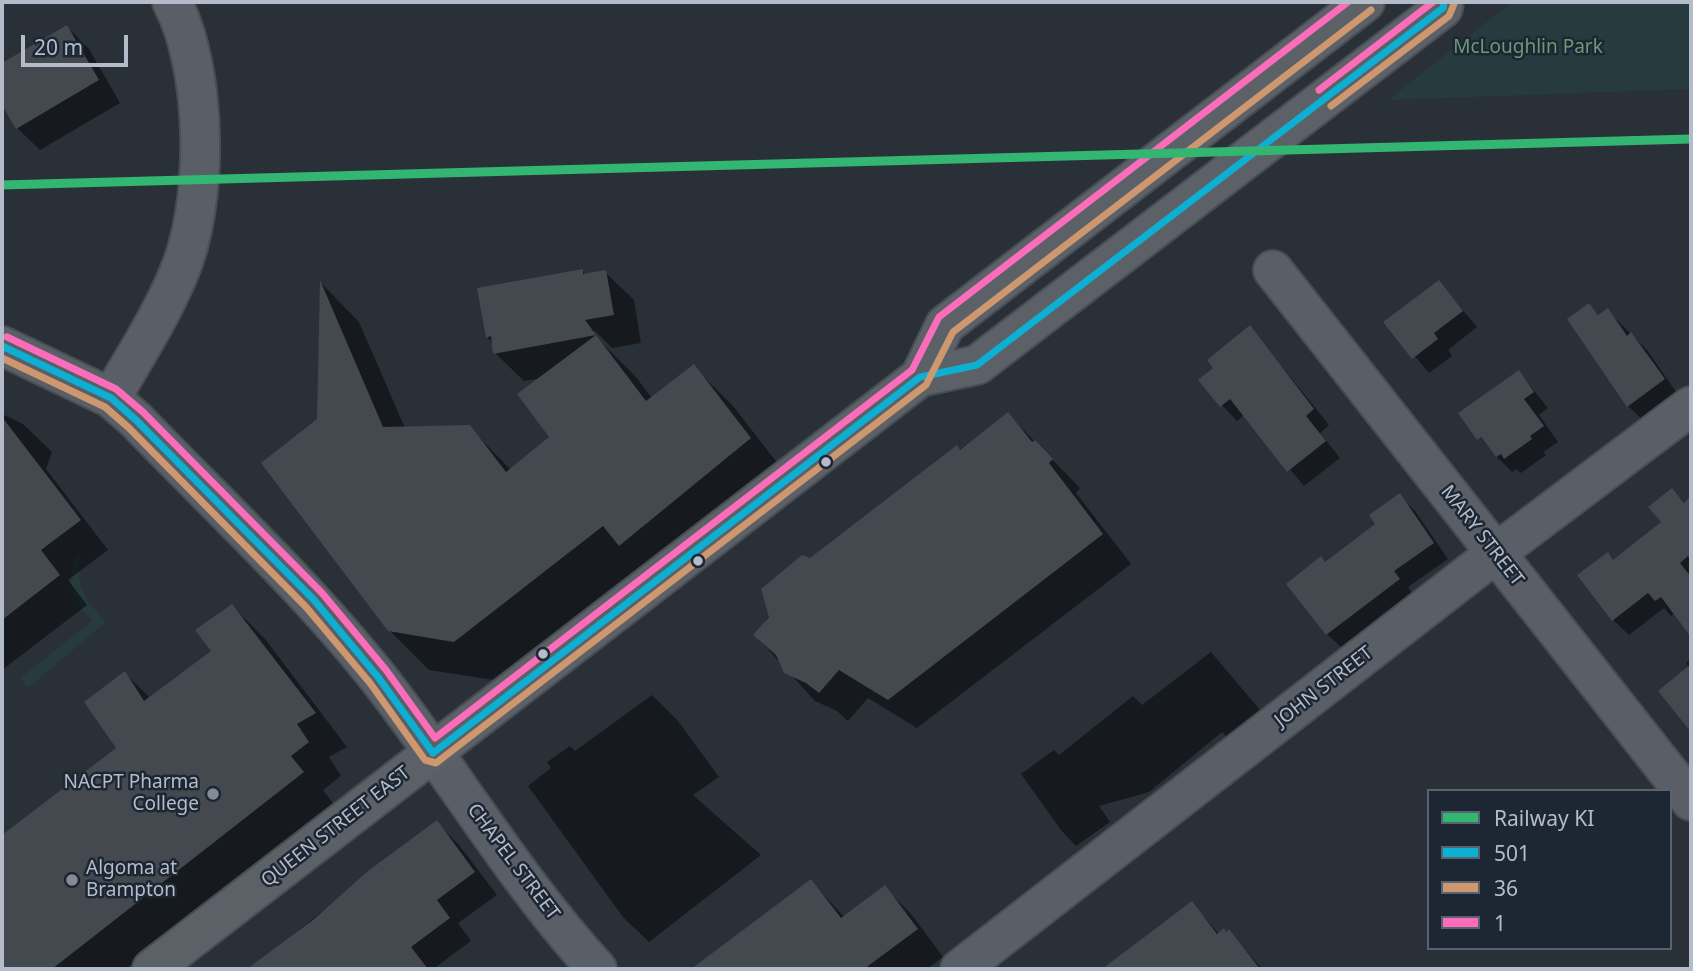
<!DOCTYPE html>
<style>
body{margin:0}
#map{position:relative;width:1693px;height:971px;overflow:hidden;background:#2a3038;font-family:"Noto Sans",sans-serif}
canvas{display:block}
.frame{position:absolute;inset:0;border:4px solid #b4bcc9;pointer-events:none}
.legend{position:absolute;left:1427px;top:789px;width:245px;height:161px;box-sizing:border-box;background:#1d2633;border:2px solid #59626f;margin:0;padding:9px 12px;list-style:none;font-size:21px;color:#b4bcc9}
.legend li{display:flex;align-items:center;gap:14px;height:35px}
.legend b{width:35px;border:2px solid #59626f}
.scale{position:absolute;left:21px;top:35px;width:107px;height:32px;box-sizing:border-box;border:4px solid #b4bcc9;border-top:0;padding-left:9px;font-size:21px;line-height:24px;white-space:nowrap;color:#b4bcc9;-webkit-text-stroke:5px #1d2633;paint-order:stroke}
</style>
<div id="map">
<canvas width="1693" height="971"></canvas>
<div class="frame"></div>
<ul class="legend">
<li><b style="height:9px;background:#33b671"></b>Railway KI</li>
<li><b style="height:9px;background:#0dafd3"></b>501</li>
<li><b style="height:9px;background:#cd976f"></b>36</li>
<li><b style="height:9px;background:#fb6dba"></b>1</li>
</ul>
<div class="scale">20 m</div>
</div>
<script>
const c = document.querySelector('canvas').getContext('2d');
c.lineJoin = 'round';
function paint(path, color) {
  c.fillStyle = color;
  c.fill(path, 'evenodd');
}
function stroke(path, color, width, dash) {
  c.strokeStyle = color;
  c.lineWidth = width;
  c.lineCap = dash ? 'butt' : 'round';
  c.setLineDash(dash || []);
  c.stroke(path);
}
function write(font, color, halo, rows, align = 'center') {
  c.font = font + ' "Noto Sans",sans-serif';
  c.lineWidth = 5;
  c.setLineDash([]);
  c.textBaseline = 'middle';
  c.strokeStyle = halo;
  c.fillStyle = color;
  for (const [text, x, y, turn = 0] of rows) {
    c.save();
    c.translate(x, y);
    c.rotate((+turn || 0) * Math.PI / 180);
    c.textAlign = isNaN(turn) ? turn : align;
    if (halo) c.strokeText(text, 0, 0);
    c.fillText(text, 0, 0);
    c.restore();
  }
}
const green = new Path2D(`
 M1512,2H1691V89L1388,100Z
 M81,553C75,589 83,596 106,622L28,688L20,678L92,621C75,600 66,588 74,559Z`);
const shadow = new Path2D(`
 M67,27L89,49L120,103L40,150L17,128L2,101V65Z
 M582,271L586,275L605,272L634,300L641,343L612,348L594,330V335L635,376L652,398L694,367L733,406L789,478L659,584L641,566L494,680L429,670L389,630L319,420L322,284L359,322L405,428L469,427L511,470L552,438L542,378L524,381L495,353L493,343L487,337Z
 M1439,282L1477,327L1448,350L1452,356L1429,373L1386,322Z
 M1589,305L1600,316L1607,310L1647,350L1679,396L1644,421L1628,406Z
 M1250,327L1329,425L1320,433L1340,458L1304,486L1244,415L1237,421L1222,405L1215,368Z
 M1519,372L1548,408L1539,415L1558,442L1543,452L1546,455L1521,473L1516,469L1512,472L1494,454L1461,414Z
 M2,414L23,424L52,452L46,469L108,550L68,580L87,605L2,670Z
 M1008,414L1080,488L1076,493L1131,564L917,728L868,698L848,721L837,711L815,701L755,635L810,560Z
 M1672,490L1685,503L1688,501L1691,504V631L1675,613L1671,616L1664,608L1629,635L1613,620L1608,555L1614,561L1663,522Z
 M1399,495L1415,511L1448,559L1408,587L1414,596L1343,649L1327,634L1326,564L1378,524Z
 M232,606L265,639L347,747L329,757L341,776L323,790L335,806L126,969H2V837L118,748L125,673L150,698L213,651Z
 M1211,652L1260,710L1226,736L1222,732L1149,792L1099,806L1110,822L1076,846L1061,830L1021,774L1054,750L1059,755L1133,696L1142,705Z
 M1691,659V729L1661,691L1689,668L1686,663Z
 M652,695L678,721L719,777L693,795L761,855L649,942L623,917L528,786L551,768L547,762L570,746L575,751Z
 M437,823L459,845L497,895L458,923L471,941L433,969H251L369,873Z
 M811,881L845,918L885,888L912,915L943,957L927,969H694Z
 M1192,903L1219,934L1229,931L1262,969H1107Z`);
const building = new Path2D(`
 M67,25L99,80L16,129L2,105V63Z
 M583,269V274L606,270L614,315L585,320L596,335L493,354L491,336L486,338L477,288Z
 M320,280L383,427L470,425L506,472L549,437L517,394L596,335L646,401L694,364L751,438L619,546L603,526L454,642L388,631L261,463L317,419Z
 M1439,280L1463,311L1434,333L1438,339L1412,359L1383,322Z
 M1589,303L1598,315L1608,308L1627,336L1631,332L1665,379L1627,407L1567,319Z
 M1250,325L1314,409L1306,416L1326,441L1287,472L1230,399L1220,407L1198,380L1213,368L1207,360Z
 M1519,370L1534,392L1524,399L1544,426L1530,436L1532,439L1504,459L1501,454L1496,457L1481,437L1477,440L1458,413Z
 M1008,412L1032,442L1035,440L1053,459L1049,463L1103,534L888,700L839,670L819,693L806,683L784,673L776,655L753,635L769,617L761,589L802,555L810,558L957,445L960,450Z
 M2,417L81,520L41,550L60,575L2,620Z
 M1672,488L1684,503L1691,496V560L1688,556L1680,563L1691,577V637L1661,597L1655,601L1648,593L1612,621L1577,575L1608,552L1613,560L1661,522L1648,507Z
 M1400,493L1434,543L1394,571L1400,579L1326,635L1286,584L1321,556L1325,562L1375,524L1369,515Z
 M232,604L316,713L297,724L309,742L291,756L304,772L52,969H2V835L116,748L84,702L125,671L144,701L211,651L195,630Z
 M1691,664V732L1658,691Z
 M437,820L475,872L437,900L450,918L411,947L428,969H247L314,919L368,871Z
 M811,879L841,918L885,885L918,929L864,969H691Z
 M1192,901L1217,934L1224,928L1226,932L1229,929L1260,969H1102Z`);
const minor = new Path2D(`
 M1273,270L1691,801
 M2,346L111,398L136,420C217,504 303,584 376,675C452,771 514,879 597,969
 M111,398C134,358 160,318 178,275C209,205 208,70 172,2
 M960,969L1496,553L1691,406`);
const major = new Path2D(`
 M920,377L977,365L1443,8L1444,2
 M152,969L920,377L945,325L1365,2`);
const bus1 = new Path2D(`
 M2,346L111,398L136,420L314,600L378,677L433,753
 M433,753L920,377L977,365L1443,8L1444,2`);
const bus2 = new Path2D(`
 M1331,106L1449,16L1454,4
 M2,358L105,407L129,428L306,607L370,683L425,760L436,763L926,385L953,332L1371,10`);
const bus3 = new Path2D(`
 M1319,90L1433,2
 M7,337L116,389L143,412L322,593L386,670L435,738L912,370L939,317L1348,2`);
const rail1 = new Path2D(`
 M2,185L1691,139`);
const markers = [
 [826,462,6,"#b4bcc9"],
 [698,561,6,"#b4bcc9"],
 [543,654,6,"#b4bcc9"],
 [213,794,7,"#848b96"],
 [72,880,7,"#848b96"]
];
const parkNames = [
 ["McLoughlin Park",1528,48]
];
const streetNames = [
 ["MARY STREET",1482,536,52],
 ["JOHN STREET",1324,687,-38],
 ["QUEEN STREET EAST",336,827,-38],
 ["CHAPEL STREET",513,862,53]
];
const poiNames = [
 ["NACPT Pharma",199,783],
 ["College",199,805],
 ["Algoma at",86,869,"left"],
 ["Brampton",86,891,"left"]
];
paint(green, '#273a3e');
paint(shadow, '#0007');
paint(building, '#444950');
stroke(minor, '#484c53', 42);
stroke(major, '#484c55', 42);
stroke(minor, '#5a5e66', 38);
stroke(major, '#5c6168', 38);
stroke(bus1, '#0dafd3', 7);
stroke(bus2, '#cd976f', 7);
stroke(bus3, '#fb6dba', 7);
stroke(rail1, '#33b671', 9);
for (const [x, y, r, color] of markers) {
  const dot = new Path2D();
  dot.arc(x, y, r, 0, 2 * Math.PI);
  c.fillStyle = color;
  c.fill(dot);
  stroke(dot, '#1d2633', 2.5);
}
write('19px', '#6b9a76', '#1d2633', parkNames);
write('19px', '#b4bcc9', '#1d2633', streetNames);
write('19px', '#b4bcc9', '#1d2633', poiNames, 'right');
</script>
